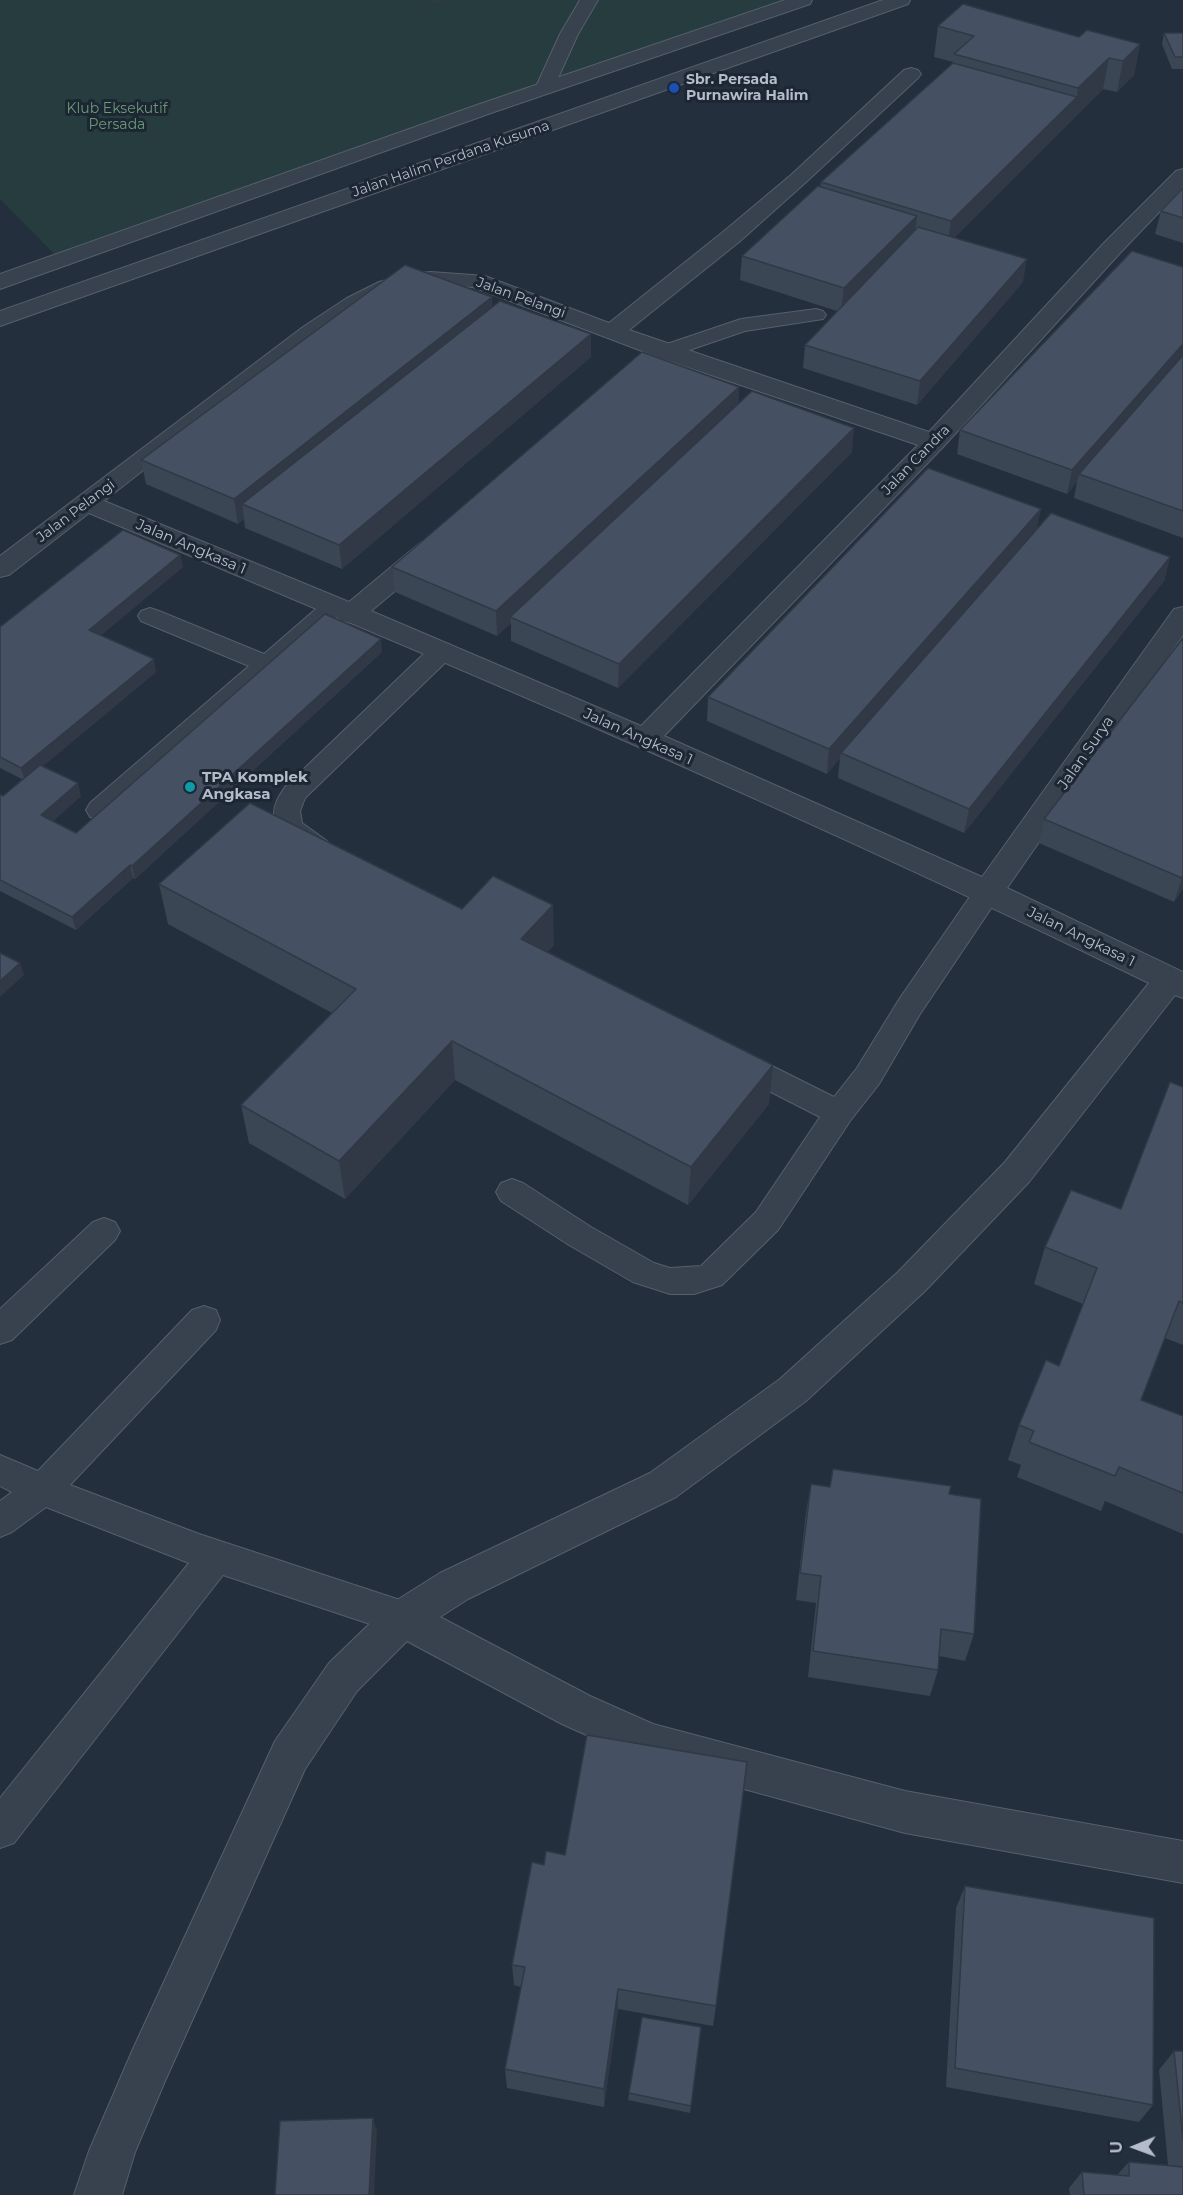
<!DOCTYPE html>
<style>
body{margin:0}
#map{position:relative;width:1183px;height:2195px;overflow:hidden;background:#242f3e;font-family:Montserrat,sans-serif}
canvas{display:block}
.north{position:absolute;left:1105px;top:2117px;width:60px;height:60px;-webkit-text-stroke:4px #1d2633;paint-order:stroke;rotate:269deg;font-size:16px;font-weight:700;line-height:24px;text-align:center;color:#b4bcc9}
.north::after{content:'';display:block;margin:auto;width:21px;height:27px;background:#b4bcc9;clip-path:polygon(50% 0,100% 100%,50% 72%,0 100%)}
</style>
<div id="map">
<canvas width="1183" height="2195"></canvas>
<div class="north">U</div>
</div>
<script>
const c = document.querySelector('canvas').getContext('2d');
c.lineJoin = 'round';
function paint(path, color) {
  c.fillStyle = color;
  c.fill(path, 'evenodd');
}
function stroke(path, color, width, dash) {
  c.strokeStyle = color;
  c.lineWidth = width;
  c.lineCap = dash ? 'butt' : 'round';
  c.setLineDash(dash || []);
  c.stroke(path);
}
function write(font, color, halo, rows, align = 'center') {
  c.font = font + ' Montserrat,sans-serif';
  c.lineWidth = 6;
  c.setLineDash([]);
  c.textBaseline = 'middle';
  c.strokeStyle = halo;
  c.fillStyle = color;
  for (const [text, x, y, turn = 0] of rows) {
    c.save();
    c.translate(x, y);
    c.rotate((+turn || 0) * Math.PI / 180);
    c.textAlign = isNaN(turn) ? turn : align;
    if (halo) c.strokeText(text, 0, 0);
    c.fillText(text, 0, 0);
    c.restore();
  }
}
const green = new Path2D(`
 M0,0H803L60,260L0,199Z`);
const service = new Path2D(`
 M580,0H598L578,34L553,89L550,93H538L535,89L560,34Z
 M816,309L823,311L826,315L823,319L745,331L666,358L658,357L655,352L658,347L741,319Z
 M333,599L342,602L345,607L342,612L108,817L99,819L90,817L86,810L90,803L249,666L141,621L138,616L141,611L150,608L159,611L264,654L324,602Z
 M442,643L451,645L454,651L451,657L305,798L300,811L302,823L327,841L331,848L327,855C305,861 272,837 274,813C274,803 280,795 285,787L433,645Z
 M988,882L998,885L1002,892L920,1014L879,1084L850,1121L778,1230L722,1285L694,1294H670L633,1282L569,1245L501,1201L496,1192L501,1183L512,1179L523,1183L591,1227L654,1263L670,1268L701,1266L756,1212L820,1117L726,1069L721,1061L726,1053L736,1050L746,1053L834,1097L857,1068L900,998L978,885Z
 M104,1218L115,1222L120,1231L115,1240L12,1340L0,1344V1309L93,1222Z
 M204,1306L216,1310L220,1320L216,1330L70,1485L199,1534L403,1601L416,1606L421,1618L416,1630L403,1635L223,1575L14,1843L0,1848V1798L189,1563L46,1507L12,1532L0,1537V1501L12,1492L0,1486V1455L38,1471L192,1310Z`);
const minor = new Path2D(`
 M911,68L918,70L921,74L918,78L805,183L739,242L629,330L929,432L1104,243L1176,171L1183,169V187L1120,253L943,447L664,736L982,877L1174,609L1183,607V635L1007,888L1183,972V998L1175,995L1029,1182L924,1292L806,1401L676,1497L468,1599L440,1617L590,1696L653,1724L905,1791L1183,1841V1883L905,1833L649,1763L562,1724L407,1641L357,1691L305,1769L165,2081L135,2152L122,2195H74L89,2151L133,2049L275,1741L329,1663L389,1605L440,1573L650,1473L780,1379L898,1272L1005,1162L1149,983C886,855 620,736 351,623L341,621L338,618L89,513L9,575L0,577V556L303,327L347,298L379,282L409,274L431,272L485,276L609,323L723,232L791,175L904,70ZM431,285L473,287L658,357L918,445L641,726L371,611L438,555L442,549L438,543L429,541L420,543L349,602L104,501C157,459 210,418 265,378C315,341 367,290 431,285Z`);
const tertiary = new Path2D(`
 M785,0H812L810,4L491,113L0,289V274L477,105Z
 M883,0H910L908,4L0,326V311Z`);
const wall = new Path2D(`
 M938,26L1079,37L1140,44L1134,75L1117,92L1103,89L954,238L1023,282L917,405L803,368L805,345L837,311L740,280L742,256L820,187L821,182L953,63V62L934,57Z
 M1164,33H1183V69H1172L1162,44Z
 M1183,188V243L1155,234L1161,211Z
 M1183,267V538L1074,498L1077,482L1067,494L957,454L960,430Z
 M493,306L591,357L342,569L245,528L244,519L238,524L146,484L141,460Z
 M739,387L738,405L852,452L618,688L511,641V623L497,636L395,592L392,567Z
 M1037,529L1170,557L1164,581L964,833L838,778L840,758L827,774L707,721L708,697Z
 M180,555L183,567L101,635L156,672L43,766L81,796L53,821L76,833L382,652L135,879L133,878L76,930L0,891V794L3,796L22,779L0,768V627Z
 M1183,638V889L1174,902L1039,843L1044,819Z
 M159,884L462,909L554,945L547,952L769,1104L688,1205L455,1080L345,1199L249,1143L241,1105L332,1013L168,924Z
 M1183,1087V1345L1165,1338L1141,1400L1183,1416V1534L1105,1501L1101,1511L1017,1477L1021,1465L1008,1460L1019,1425L1059,1366L1083,1304L1034,1284L1045,1247L1121,1209Z
 M811,1484L830,1487L949,1494L974,1634L965,1661L939,1656L938,1670L930,1696L808,1677L816,1603L796,1600L806,1512Z
 M565,1855L716,2006L713,2026L618,2009L604,2107L507,2088L505,2069L521,1987L514,1985L512,1965L544,1865Z
 M965,1886L1153,2105L1139,2122L946,2087L956,1908Z
 M701,2027L690,2113L628,2100L629,2093Z
 M1174,2051H1183V2195H1070L1069,2188L1082,2172L1117,2175L1129,2162L1168,2165L1159,2070Z`);
const shadedWall = new Path2D(`
 M430,0H447L430,3Z
 M1140,44L1134,75L1117,92L1123,61Z
 M1109,58L1103,89L947,245L951,221L1077,97L1078,88Z
 M917,216L914,239L841,312L844,288Z
 M1027,259L1023,282L917,405L920,381Z
 M492,297L493,321L242,504L244,519L238,524L234,499Z
 M591,334V357L342,569L339,545Z
 M1183,344V361L1079,474L1077,482L1067,494L1072,470Z
 M739,387L738,411L510,617L511,623L497,636L496,611Z
 M854,428L852,452L618,688L619,664Z
 M1041,509L1036,533L841,753L840,758L827,774L829,749Z
 M180,555L183,567L92,643L89,630Z
 M1170,557L1164,581L964,833L969,809Z
 M381,639L382,652L135,879L132,866Z
 M154,659L156,672L25,781L21,768Z
 M78,783L81,796L45,828L41,815Z
 M130,865L133,878L76,930L72,917Z
 M1183,876V889L1174,902L1182,878Z
 M553,905L554,945L523,979L521,939Z
 M20,963L24,975L0,997V981Z
 M452,1041L455,1080L345,1199L339,1161Z
 M773,1065L769,1104L688,1205L691,1167Z
 M618,1989V2009L604,2107V2089Z
 M373,2118L377,2131L374,2195H369Z`);
const building = new Path2D(`
 M963,4L1079,37L1087,30L1140,44L1123,61L1109,58L1078,88L954,54L974,36L938,26Z
 M1164,33H1183V57H1175Z
 M953,63L1077,97L951,221L821,182Z
 M818,186L917,216L844,288L742,256Z
 M1183,188V218L1161,211Z
 M918,227L1027,259L920,381L805,345Z
 M1132,251L1183,267V344L1072,470L960,430Z
 M405,265L492,297L234,499L141,460Z
 M500,301L591,334L339,545L242,504Z
 M642,352L739,387L496,611L392,567Z
 M1183,355V511L1079,474Z
 M752,391L854,428L619,664L510,617Z
 M928,468L1041,509L829,749L708,697Z
 M1051,513L1170,557L969,809L841,753Z
 M123,530L180,555L89,630L154,659L21,768L0,757V627Z
 M325,614L381,639L132,866L130,865L72,917L0,880V794L3,796L40,765L78,783L41,815L76,833Z
 M1183,638V876L1182,878L1044,819Z
 M250,803L462,909L493,876L553,905L521,939L773,1065L691,1167L452,1041L339,1161L241,1105L356,989L159,884Z
 M0,953L20,963L0,981Z
 M1170,1082L1183,1087V1303L1179,1301L1141,1400L1183,1416V1493L1119,1467L1115,1476L1029,1442L1034,1431L1019,1425L1046,1360L1059,1366L1097,1268L1045,1247L1071,1190L1121,1209Z
 M833,1469L951,1486L949,1494L981,1499L974,1634L941,1629L938,1670L813,1651L821,1576L800,1573L811,1484L830,1487Z
 M587,1735L747,1762L716,2006L618,1989L604,2089L505,2069L525,1967L512,1965L532,1862L544,1865L546,1851L565,1855Z
 M965,1886L1154,1918L1153,2105L955,2068Z
 M642,2017L701,2027L691,2106L629,2093Z
 M1174,2051H1183V2139Z
 M373,2118L369,2195H275L280,2121Z
 M1129,2162L1183,2167V2195H1084L1082,2172L1129,2176Z`);
const markers = [
 [674,88,6,"#1a4fb4"],
 [190,787,6,"#0f9aa8"]
];
const farPoinames = [
 ["Sbr. Persada",686,80],
 ["Purnawira Halim",686,96]
];
const farParknames = [
 ["Klub Eksekutif",117,109],
 ["Persada",117,125]
];
const farStreetnames = [
 ["Jalan Halim Perdana Kusuma",451,159,-19],
 ["Jalan Pelangi",521,298,20],
 ["Jalan Candra",916,460,-46],
 ["Jalan Pelangi",76,511,-37]
];
const streetNames = [
 ["Jalan Angkasa 1",191,547,23],
 ["Jalan Angkasa 1",638,737,24],
 ["Jalan Surya",1086,753,-55],
 ["Jalan Angkasa 1",1081,937,26]
];
const poiNames = [
 ["TPA Komplek",202,778],
 ["Angkasa",202,795]
];
paint(green, '#263c3f');
stroke(service, '#565f6c', 2);
stroke(minor, '#565f6c', 2);
stroke(tertiary, '#565f6c', 2);
paint(service, '#38414e');
paint(minor, '#38414e');
paint(tertiary, '#38414e');
paint(wall, '#3b4654');
paint(shadedWall, '#303945');
paint(building, '#455162');
stroke(building, '#303945', 1.5);
for (const [x, y, r, color] of markers) {
  const dot = new Path2D();
  dot.arc(x, y, r, 0, 2 * Math.PI);
  c.fillStyle = color;
  c.fill(dot);
  stroke(dot, '#1d2633', 2);
}
write('bold 14px', '#b4bcc9', '#1d2633', farPoinames, 'left');
write('14px', '#6b9a76', '#1d2633', farParknames);
write('14px', '#b4bcc9', '#1d2633', farStreetnames);
write('15px', '#b4bcc9', '#1d2633', streetNames);
write('bold 15px', '#b4bcc9', '#1d2633', poiNames, 'left');
</script>
